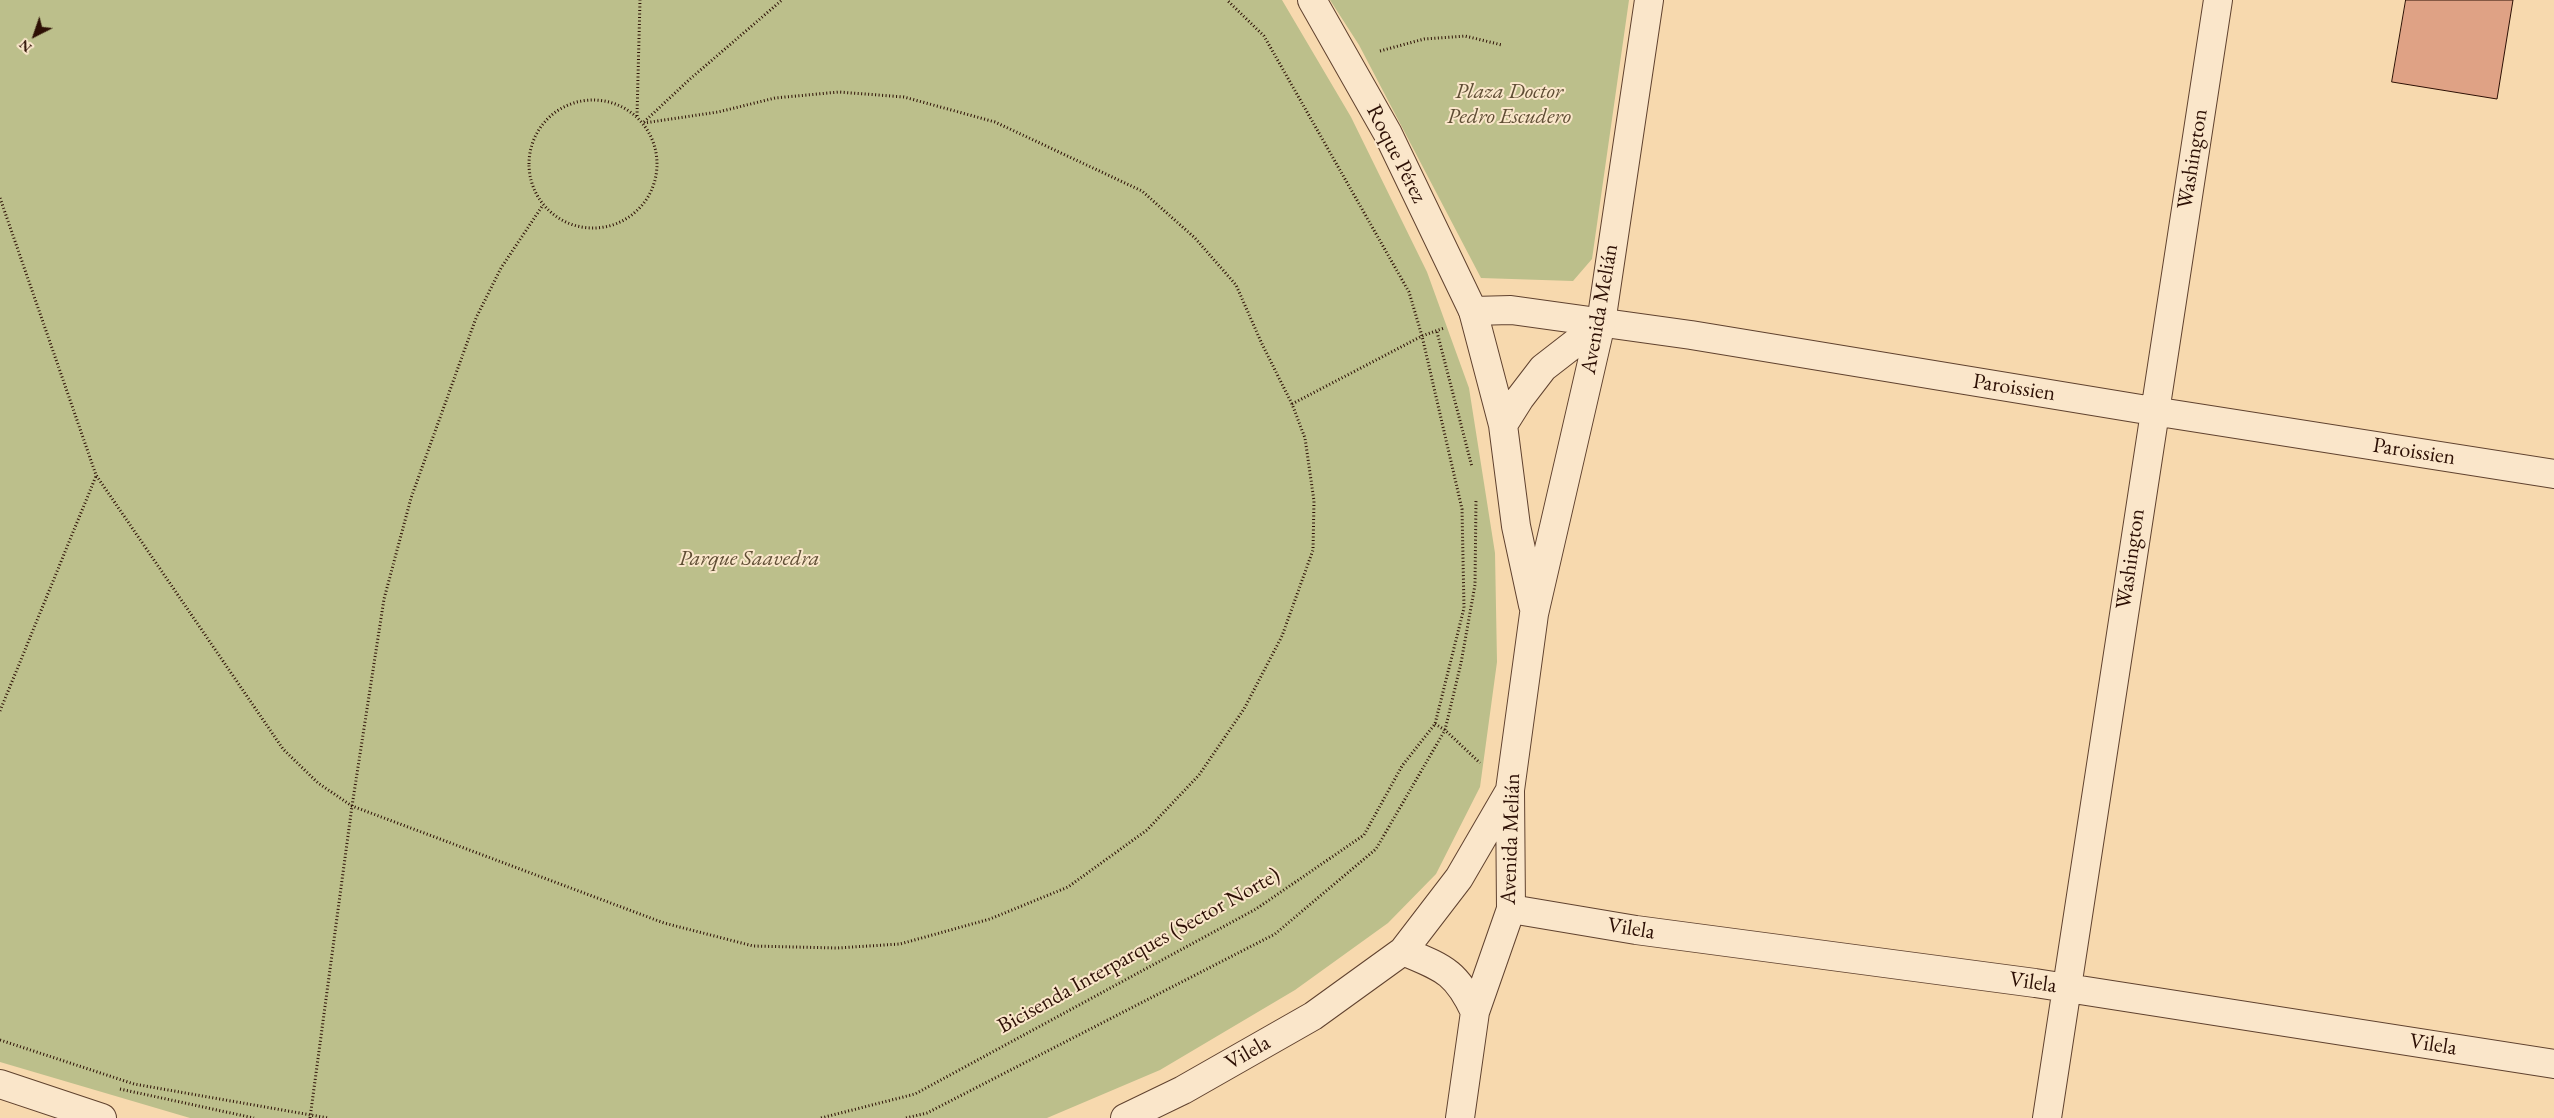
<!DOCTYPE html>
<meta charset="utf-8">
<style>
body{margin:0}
#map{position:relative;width:2554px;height:1118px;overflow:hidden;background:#f7d9ae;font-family:"EB Garamond",serif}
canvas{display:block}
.north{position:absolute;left:10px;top:10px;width:50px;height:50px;-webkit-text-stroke:4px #fae6ca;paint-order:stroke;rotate:221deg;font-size:14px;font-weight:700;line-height:20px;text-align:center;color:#2d1005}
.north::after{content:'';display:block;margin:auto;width:18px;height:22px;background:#2d1005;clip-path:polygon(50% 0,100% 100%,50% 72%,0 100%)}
</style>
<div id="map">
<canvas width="2554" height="1118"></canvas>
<div class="north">N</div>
</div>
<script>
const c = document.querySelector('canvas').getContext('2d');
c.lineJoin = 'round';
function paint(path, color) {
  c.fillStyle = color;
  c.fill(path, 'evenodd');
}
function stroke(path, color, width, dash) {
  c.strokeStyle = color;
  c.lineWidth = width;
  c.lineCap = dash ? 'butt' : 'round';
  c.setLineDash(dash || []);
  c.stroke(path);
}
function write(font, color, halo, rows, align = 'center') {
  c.font = font + ' "EB Garamond",serif';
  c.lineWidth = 4;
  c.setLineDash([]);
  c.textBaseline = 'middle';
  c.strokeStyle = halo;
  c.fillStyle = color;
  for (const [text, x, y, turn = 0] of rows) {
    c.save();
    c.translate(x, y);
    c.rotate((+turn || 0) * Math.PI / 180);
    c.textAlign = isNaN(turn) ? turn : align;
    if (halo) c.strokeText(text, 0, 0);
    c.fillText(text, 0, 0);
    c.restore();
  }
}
const green = new Path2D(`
 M0,0H1282L1351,117L1427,272L1469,388L1495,553L1497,662L1480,787L1436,874L1388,923L1295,990L1160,1070L1047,1118H190L0,1062Z
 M1330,0H1629L1592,259L1573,281L1481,278L1359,45Z`);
const building = new Path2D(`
 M2406,0H2513L2497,99L2392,82Z`);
const path = new Path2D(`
 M1380,51L1424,39L1465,36L1502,45
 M529 164a64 64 0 1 1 128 0a64 64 0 1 1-128 0Z
 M637,116L640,0
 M644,122L690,79L782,0
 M0,198L96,475L283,749L318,783L352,806L664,923L753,946L837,948L900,944L990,919L1068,887L1147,830L1199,775L1244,709L1282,636L1313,550L1314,501L1305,438L1292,404L1262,344L1236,285L1195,238L1142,191L995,122L904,97L839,92L775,98L718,112L644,123
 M1437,332L1472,467
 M1292,404L1422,336L1444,328
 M0,711L96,476
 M1435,724L1445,730L1480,763
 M0,1040L134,1084L328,1118
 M120,1089L254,1118
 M310,1118L352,806L384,599L411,498L476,318L501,268L543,205
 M821,1118L915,1094L1256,909L1364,835L1402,766L1435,724L1464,608L1462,509L1422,336L1409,292L1264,36L1227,0
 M906,1118L927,1113L1275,934L1376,849L1445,730L1461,663L1475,585L1476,500`);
const minor = new Path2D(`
 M1473,311L1511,310L1691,335L2153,411L2554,474
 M1511,909L1636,930L2035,983L2554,1064
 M2047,1118L2218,0`);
const tertiary = new Path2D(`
 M1312,0L1388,134L1473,311L1503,425L1516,526L1533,605
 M1503,425L1520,398L1543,368L1601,323
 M1403,951C1443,968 1456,971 1475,1012
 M0,1084L102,1118
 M1125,1118L1183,1090L1313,1016L1403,951L1459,878L1509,792
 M1460,1118L1475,1012L1511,909L1510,790L1534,614L1601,323L1649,0`);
const parkNames = [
 ["Plaza Doctor",1509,92],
 ["Pedro Escudero",1509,117],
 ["Parque Saavedra",749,559]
];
const streetNames = [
 ["Roque Pérez",1396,154,63],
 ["Washington",2193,159,-81],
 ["Avenida Melián",1600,309,-80],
 ["Paroissien",2014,388,9],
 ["Paroissien",2414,452,9],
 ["Washington",2131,559,-82],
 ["Avenida Melián",1511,839,-88],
 ["Vilela",1631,929,9],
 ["Bicisenda Interparques (Sector Norte)",1139,951,-29],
 ["Vilela",2033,983,8],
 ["Vilela",2433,1045,9],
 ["Vilela",1248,1053,-30]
];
paint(green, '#bcbf8b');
paint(building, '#dfa285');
stroke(building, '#2d1005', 1);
stroke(minor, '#60422f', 30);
stroke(tertiary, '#60422f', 30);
stroke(path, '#2d1005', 3, [1, 2.5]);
stroke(minor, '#fae6ca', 28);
stroke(tertiary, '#fae6ca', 28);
write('italic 22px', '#5f4d34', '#fae6ca', parkNames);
write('22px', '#2d1005', '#fae6ca', streetNames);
</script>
